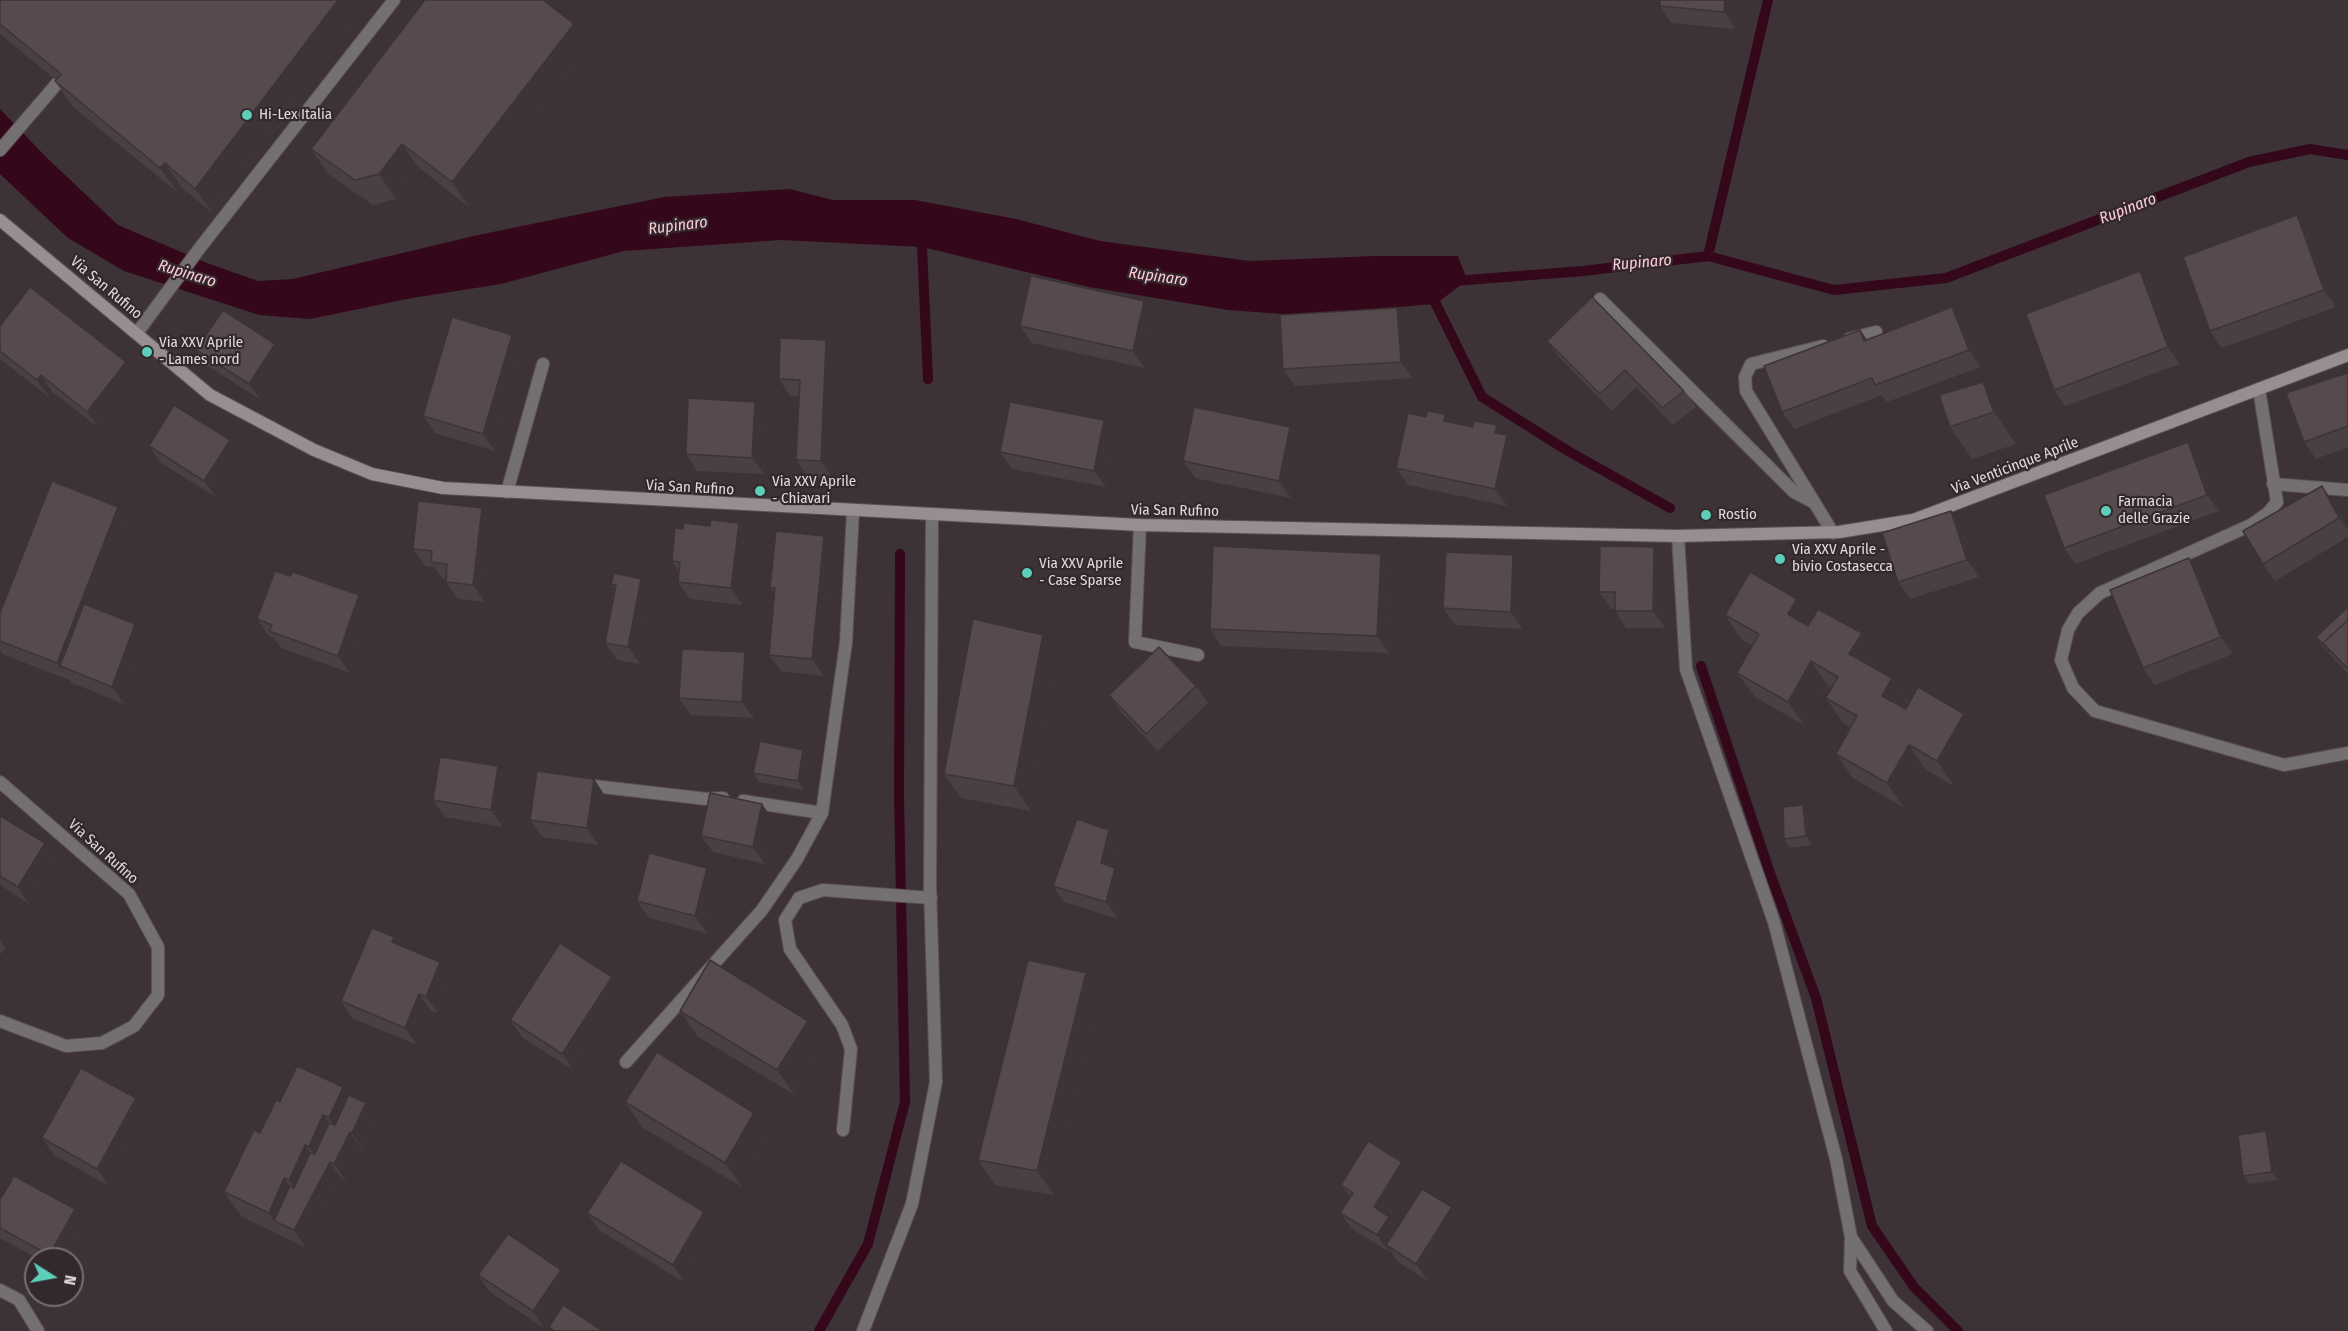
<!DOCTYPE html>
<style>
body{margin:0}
#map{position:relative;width:2348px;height:1331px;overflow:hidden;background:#3d3336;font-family:"Fira Sans Condensed",sans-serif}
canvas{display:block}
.north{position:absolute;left:24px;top:1247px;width:60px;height:60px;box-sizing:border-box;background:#33292c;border:2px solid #786f72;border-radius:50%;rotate:101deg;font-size:16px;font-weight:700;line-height:24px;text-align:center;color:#e0d9da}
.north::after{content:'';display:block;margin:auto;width:21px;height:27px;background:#5cceba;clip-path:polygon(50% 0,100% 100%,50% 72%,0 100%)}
</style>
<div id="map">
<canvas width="2348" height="1331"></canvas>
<div class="north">N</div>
</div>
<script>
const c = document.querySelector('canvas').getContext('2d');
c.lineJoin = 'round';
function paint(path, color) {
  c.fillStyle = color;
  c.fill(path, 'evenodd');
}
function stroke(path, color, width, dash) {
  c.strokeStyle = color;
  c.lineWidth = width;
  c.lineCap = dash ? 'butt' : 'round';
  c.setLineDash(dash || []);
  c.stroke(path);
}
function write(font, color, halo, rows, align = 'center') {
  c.font = font + ' "Fira Sans Condensed",sans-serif';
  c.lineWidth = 4.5;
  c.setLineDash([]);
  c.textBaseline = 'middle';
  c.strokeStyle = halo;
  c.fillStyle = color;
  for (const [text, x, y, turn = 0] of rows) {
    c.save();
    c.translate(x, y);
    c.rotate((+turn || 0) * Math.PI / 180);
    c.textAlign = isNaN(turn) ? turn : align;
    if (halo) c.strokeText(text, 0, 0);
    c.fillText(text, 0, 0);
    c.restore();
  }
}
const water = new Path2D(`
 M0,109L46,157L118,225L207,263L258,281L293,279L478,235L664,197L790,189L833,200H915L1016,219L1100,241L1250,261L1374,256H1458L1467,280L1436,304L1295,315L1228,310L1089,287L922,247L781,240L624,251L501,284L412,298L310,319L259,315L124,271L68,238L0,174Z`);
const stream = new Path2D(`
 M918,233L922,247L928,379
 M1708,256L1768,0
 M1454,281L1583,271L1708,256L1834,290L1946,278L2249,162L2310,149L2348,155
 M1430,292L1482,397L1568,451L1670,508
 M1701,666L1770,873L1816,998L1872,1226L1914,1287L1958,1331
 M819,1331L868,1244L905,1102L899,796L900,554`);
const service = new Path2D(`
 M0,150L66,73
 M1600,299L1794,492L1813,502
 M137,333L199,249L394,0
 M1849,339L1876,332
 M1823,346L1751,364L1745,377L1746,391L1833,533
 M2273,484L2348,490
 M507,492L543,364
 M585,785L707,799L723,798
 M743,801L822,813
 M843,1130L851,1049L842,1025L790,949L785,920L799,898L823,890L931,898`);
const minor = new Path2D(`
 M2259,389L2277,502L2268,513L2251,525L2100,593L2078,613L2068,630L2061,660L2073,688L2095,711L2284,765L2348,753
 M1140,525L1135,642L1198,655
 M1678,536L1686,669L1774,922L1836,1159L1851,1237L1893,1301L1927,1331
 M0,782L129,894L158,947V995L134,1026L102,1043L66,1046L0,1021
 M626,1062L762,910L797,859L822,813L846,642L853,511
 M1851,1237L1850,1271L1886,1331
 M0,1290L19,1300L38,1331
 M863,1331L912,1204L936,1082L930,887L932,515`);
const secondary = new Path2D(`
 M0,220L210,395L314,450L372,474L443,488L1140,525L1678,536L1839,532L1913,520L2348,355`);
const wall = new Path2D(`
 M0,0H374L213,213L182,188L178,193L72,106L55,81L56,80L0,34Z
 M1738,0L1735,29L1671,23L1660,6Z
 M574,24L592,48L469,207L419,168L396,199L373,205L328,174L311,149Z
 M2297,215L2308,232L2336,307L2222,348L2210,331Z
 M2140,271L2152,288L2180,364L2065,406L2054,390Z
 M1155,318L1145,368L1032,343L1020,326Z
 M1964,324L1980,367L1887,402L1882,395L1794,429L1782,412L1860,330L1867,340Z
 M1409,325L1412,378L1295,386L1283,369Z
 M0,326L138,379L99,428L52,392L49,397L0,359Z
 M1547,341L1684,391L1696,407L1673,425L1636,387L1612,411L1559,357Z
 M196,350L287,361L261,400L208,366Z
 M524,352L495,451L435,433L423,416Z
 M838,357L832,478L808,477L796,460L799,396H790L779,379Z
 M2348,373V447L2316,459L2304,442Z
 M1939,395L2005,413L2016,444L1972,459L1950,427Z
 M755,402L767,418L764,474L697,471L686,454Z
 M1104,420L1116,437L1106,487L1012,469L1000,452Z
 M1450,422L1507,435L1518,452L1507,506L1408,485L1396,468Z
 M1290,427L1302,444L1291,498L1195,478L1183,461Z
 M230,440L242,457L216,497L161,463L149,446Z
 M2188,442L2199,459L2219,511L2075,564L2064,548Z
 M2334,503L2348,529V537L2275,581L2263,564Z
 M118,507L130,524L96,609L146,641L124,704L72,683L69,679V680L2,654L0,650V613Z
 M739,523L750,540L743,605L690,599L678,582L679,572L672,561L683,529Z
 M493,525L485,602L458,599L446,582V579H443L434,567L425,566L413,549Z
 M1963,528L1979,577L1910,599L1898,582Z
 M824,536L836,553L824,676L781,671L769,655L775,594L770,588Z
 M1381,554L1393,571L1389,653L1221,646L1210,629Z
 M1513,555L1525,572L1522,629L1455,625L1443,608Z
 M2189,558L2201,575L2233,654L2155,685L2143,668Z
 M1666,564L1665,628H1626L1615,611V609H1611L1599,592Z
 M290,576L359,595L371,612L350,673L281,648L274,638L269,636L257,619Z
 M611,584L653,595L640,664L617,660L605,643L615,590Z
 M2348,607V674L2322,646L2316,637Z
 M1725,615L1812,620L1862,633L1879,658L1873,667L1892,678L1909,702L1981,738L1954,786L1926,770L1904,808L1853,778L1836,754L1850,727L1843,723L1826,698L1832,688L1828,686L1805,726L1755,697L1737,673L1753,646L1742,640Z
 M1060,659L1031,811L961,798L944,774Z
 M757,669L754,718L691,715L679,698Z
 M1196,686L1208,703L1158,751L1120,711L1109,695Z
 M809,759L804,790L759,782L753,773Z
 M594,779L605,796L599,845L542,837L530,820Z
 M510,783L503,827L445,817L433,800Z
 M1809,813L1812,845L1790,848L1784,839Z
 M0,816L45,843L57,860L29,904L0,885Z
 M774,821L765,864L713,852L701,836Z
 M1121,847L1115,869L1127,885L1118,919L1064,902L1053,886Z
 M707,868L719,885L707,933L649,918L637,901Z
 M0,936L6,949L0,954Z
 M612,977L624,994L573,1070L522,1037L510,1020Z
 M452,979L438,1013L431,1011L417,1045L352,1018L341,1001Z
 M1104,997L1054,1195L995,1185L978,1160Z
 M680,1011L825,1046L795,1095L697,1036Z
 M349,1095L378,1120L364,1150L361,1148L346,1181L342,1179L305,1247L242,1217L224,1192L260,1133L280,1102Z
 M625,1102L771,1138L742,1187L642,1127Z
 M147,1115L109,1186L54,1155L42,1138Z
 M2272,1139L2278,1180L2249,1184L2243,1176Z
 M1413,1179L1389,1218L1397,1228L1452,1207L1464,1224L1428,1281L1398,1262L1390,1250L1389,1252L1352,1229L1340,1213L1350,1197L1341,1185Z
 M0,1196L86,1226L68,1259H38L0,1238Z
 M587,1213L716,1229L684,1282L599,1230Z
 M478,1275L573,1287L544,1328L490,1292Z`);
const shadedWall = new Path2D(`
 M338,0H374L213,213L195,189Z
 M1725,0H1738L1735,29L1724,12Z
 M574,24L592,48L469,207L452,182Z
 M402,144L419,168L396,199L379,174Z
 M165,163L182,188L178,193L160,168Z
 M2297,215L2308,232L2336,307L2324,290Z
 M2140,271L2152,288L2180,364L2168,347Z
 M1144,301L1155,318L1145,368L1133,351Z
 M1952,307L1964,324L1980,367L1969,350Z
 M1397,308L1409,325L1412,378L1401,362Z
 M1860,330L1872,347L1864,341Z
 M512,335L524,352L495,451L483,434Z
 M826,340L838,357L832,478L821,461Z
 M275,344L287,361L261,400L249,384Z
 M126,362L138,379L99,428L87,412Z
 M41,375L52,392L49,397L37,380Z
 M1983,382L2005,413L2016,444L1994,412Z
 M755,402L767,418L764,474L752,458Z
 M1445,414L1457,431L1444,421Z
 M1104,420L1116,437L1106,487L1094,471Z
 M1497,425L1506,438L1507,435L1518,452L1507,506L1495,489V433Z
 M1290,427L1302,444L1291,498L1279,481Z
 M230,440L242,457L216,497L204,481Z
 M2188,442L2199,459L2219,511L2207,495Z
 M2322,486L2334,503L2348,531L2339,518Z
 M118,507L130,524L72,671L60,666L69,680L57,663Z
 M482,508L493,525L485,602L473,585Z
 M1951,511L1963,528L1979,577L1967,560Z
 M739,523L750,540L743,605L731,588Z
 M824,536L836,553L824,676L812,659Z
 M1654,547L1666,564L1665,628L1653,611Z
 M1381,554L1393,571L1389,653L1377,636Z
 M1513,555L1525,572L1522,629L1511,612Z
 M2189,558L2201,575L2233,654L2221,637Z
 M641,579L653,595L640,664L628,647Z
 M359,595L371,612L350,673L338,656Z
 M1797,599L1814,623L1805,638L1788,614Z
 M135,624L146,641L124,704L112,687Z
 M1862,633L1879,658L1867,678L1849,654Z
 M1043,635L1060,659L1031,811L1014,786Z
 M745,652L757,669L754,718L742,702Z
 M1811,661L1828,686L1805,726L1788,702Z
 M1892,678L1909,703L1899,720L1882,696Z
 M1964,714L1981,738L1954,786L1937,761Z
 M1909,745L1926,770L1904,808L1887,783Z
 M803,750L809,759L804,790L798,781Z
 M498,766L510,783L503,827L491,810Z
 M594,779L605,796L599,845L587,828Z
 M762,804L774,821L765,864L753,847Z
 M1803,805L1809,813L1812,845L1806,836Z
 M1109,830L1121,847L1115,869L1127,885L1118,919L1106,902L1101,863Z
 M45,843L57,860L29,904L18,887Z
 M707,868L719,885L707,933L695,916Z
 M0,936L2,939L6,949L0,940Z
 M394,937L406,954L392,942Z
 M0,959L4,969L0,975Z
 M440,962L452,979L438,1013L426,997Z
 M1086,973L1104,997L1054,1195L1037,1171Z
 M612,977L624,994L573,1070L562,1054Z
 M419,994L431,1011L417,1045L405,1028Z
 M808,1021L825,1046L795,1095L777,1070Z
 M343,1087L360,1112L351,1133L361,1148L346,1181L334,1164L345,1141L329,1118Z
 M136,1098L147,1115L109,1186L97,1169Z
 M366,1103L378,1120L364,1150L352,1133Z
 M754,1113L771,1138L742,1187L725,1163Z
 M323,1115L341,1139L330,1163L342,1179L305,1247L294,1230L326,1170L309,1147Z
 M2266,1131L2272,1139L2278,1180L2272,1172Z
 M305,1145L322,1170L306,1205L289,1180Z
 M1402,1162L1413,1179L1389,1218L1400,1233L1386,1245L1390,1250L1389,1252L1377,1235L1374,1207Z
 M284,1178L301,1203L274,1221L269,1213Z
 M1452,1207L1464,1224L1428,1281L1416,1264Z
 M75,1209L86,1226L68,1259H52L49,1255Z
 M704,1212L716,1229L684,1282L673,1265Z
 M561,1270L573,1287L544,1328L533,1311Z`);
const building = new Path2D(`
 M0,0H338L195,189L165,163L160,168L55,81L61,74L0,24Z
 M425,0H543L574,24L452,182L402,144L379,174L355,180L311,149Z
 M1660,0H1725L1724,12L1660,6Z
 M2297,215L2324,290L2210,331L2183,257Z
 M2140,271L2168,347L2054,390L2026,314Z
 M1031,276L1144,301L1133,351L1020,326Z
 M30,287L126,362L87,412L41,375L37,380L0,351V326Z
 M1592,297L1684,391L1662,408L1625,370L1600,394L1547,341Z
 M1952,307L1969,350L1875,385L1872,378L1782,412L1764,366L1860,330L1864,341Z
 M1397,308L1401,362L1283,369L1280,315Z
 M223,310L275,344L249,384L196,350Z
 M452,317L512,335L483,434L423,416Z
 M780,338L826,340L821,461L796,460L800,380L779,379Z
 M2348,373V426L2304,442L2286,393Z
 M1983,382L1994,412L1950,427L1939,395Z
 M688,398L755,402L752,458L686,454Z
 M1010,402L1104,420L1094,471L1000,452Z
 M174,405L230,440L204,481L149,446Z
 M1194,407L1290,427L1279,481L1183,461Z
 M1427,411L1445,414L1444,421L1473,427L1474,421L1497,425L1495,433L1507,435L1495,489L1396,468L1408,413L1426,417Z
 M2188,442L2207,495L2064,548L2044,495Z
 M52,481L118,507L57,663L0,641V613Z
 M2322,486L2339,518L2263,564L2243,531Z
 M418,501L482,508L473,585L446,582L447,564L431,562L432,551L413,549Z
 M1951,511L1967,560L1898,582L1882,533Z
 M711,520L739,523L731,588L678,582L680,562L672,561L675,528L683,529L684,523L710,526Z
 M776,531L824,536L812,659L769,655L775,588H770Z
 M1213,546L1381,554L1377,636L1210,629Z
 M1600,546L1654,547L1653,611H1615V592H1599Z
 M1446,552L1513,555L1511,612L1443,608Z
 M2189,558L2221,637L2143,668L2110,590Z
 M275,571L290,576L293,572L359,595L338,656L269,631L272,625L257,619Z
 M1750,572L1797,599L1788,614L1808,626L1818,609L1862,633L1849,654L1892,678L1882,696L1906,709L1918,687L1964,714L1937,761L1909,745L1887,783L1836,754L1857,716L1826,698L1838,677L1811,661L1788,702L1737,673L1759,634L1725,615Z
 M614,573L641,579L628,647L605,643L616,585L611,584Z
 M84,604L135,624L112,687L60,666Z
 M2348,607V620L2323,643L2329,651L2316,637Z
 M973,619L1043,635L1014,786L944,774Z
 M2348,620V669L2323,643Z
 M1159,647L1196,686L1146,734L1109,695Z
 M682,649L745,652L742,702L679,698Z
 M760,741L803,750L798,781L753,773Z
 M440,757L498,766L491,810L433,800Z
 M537,771L594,779L587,828L530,820Z
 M710,793L762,804L753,847L701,836Z
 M1803,805L1806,836L1784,839L1783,807Z
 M0,816L45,843L18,887L0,876Z
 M1077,819L1109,830L1101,863L1115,868L1106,902L1053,886Z
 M649,853L707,868L695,916L637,901Z
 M372,928L394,937L392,942L440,962L426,997L419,994L405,1028L341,1001Z
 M560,943L612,977L562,1054L510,1020Z
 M710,960L808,1021L777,1070L680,1011Z
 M1028,960L1086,973L1037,1171L978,1160Z
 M657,1052L754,1113L725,1163L625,1102Z
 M297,1066L343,1087L329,1118L323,1115L309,1147L305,1145L289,1180L284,1178L269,1213L224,1192L254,1130L260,1133L276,1100L280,1102Z
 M81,1068L136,1098L97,1169L42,1138Z
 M349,1095L366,1103L352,1133L350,1132L334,1164L330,1162L294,1230L274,1221L290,1186L294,1188L310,1153L315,1154L329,1123L335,1125Z
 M2266,1131L2272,1172L2243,1176L2238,1135Z
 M1368,1141L1402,1162L1374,1207L1389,1217L1377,1235L1340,1213L1353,1193L1341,1185Z
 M621,1161L704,1212L673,1265L587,1213Z
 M14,1176L75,1209L49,1255L0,1228V1196L2,1197Z
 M1422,1189L1452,1207L1416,1264L1386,1245Z
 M508,1234L561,1270L533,1311L478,1275Z
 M563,1305L603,1331H555L549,1327Z`);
const markers = [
 [247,115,6,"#5cceba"],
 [147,352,6,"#5cceba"],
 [760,491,6,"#5cceba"],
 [2106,511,6,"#5cceba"],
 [1706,515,6,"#5cceba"],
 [1780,559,6,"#5cceba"],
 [1027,573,6,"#5cceba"]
];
const poiNames = [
 ["Hi-Lex Italia",259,115],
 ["Via XXV Aprile",159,343],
 ["- Lames nord",159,360],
 ["Via XXV Aprile",772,482],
 ["- Chiavari",772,499],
 ["Farmacia",2118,502],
 ["delle Grazie",2118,519],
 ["Rostio",1718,515],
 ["Via XXV Aprile -",1792,550],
 ["bivio Costasecca",1792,567],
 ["Via XXV Aprile",1039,564],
 ["- Case Sparse",1039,581]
];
const streetNames = [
 ["Via San Rufino",106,288,40],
 ["Via Venticinque Aprile",2015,466,-21],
 ["Via San Rufino",690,488,3],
 ["Via San Rufino",1175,511,1],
 ["Via San Rufino",103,852,42]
];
const waterNames = [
 ["Rupinaro",2128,209,-21],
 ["Rupinaro",678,226,-7],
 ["Rupinaro",1642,263,-5],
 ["Rupinaro",187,274,17],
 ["Rupinaro",1158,277,8]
];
paint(water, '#34071a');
stroke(stream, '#34071a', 10);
stroke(service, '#5a5154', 14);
stroke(minor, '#5a5154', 14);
stroke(secondary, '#5a5154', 14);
stroke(service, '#746f70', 12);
stroke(minor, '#746f70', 12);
stroke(secondary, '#978e90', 12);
paint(wall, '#4a4042');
paint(shadedWall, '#3c3436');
paint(building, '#564a4d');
stroke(building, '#3c3436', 1.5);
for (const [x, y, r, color] of markers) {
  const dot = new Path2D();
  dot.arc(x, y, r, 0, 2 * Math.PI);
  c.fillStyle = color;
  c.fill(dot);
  stroke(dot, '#33292c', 2);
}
write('15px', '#e0d9da', '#33292c', poiNames, 'left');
write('15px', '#e0d9da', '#33292c', streetNames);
write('italic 16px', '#ffcbd9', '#33292c', waterNames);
</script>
